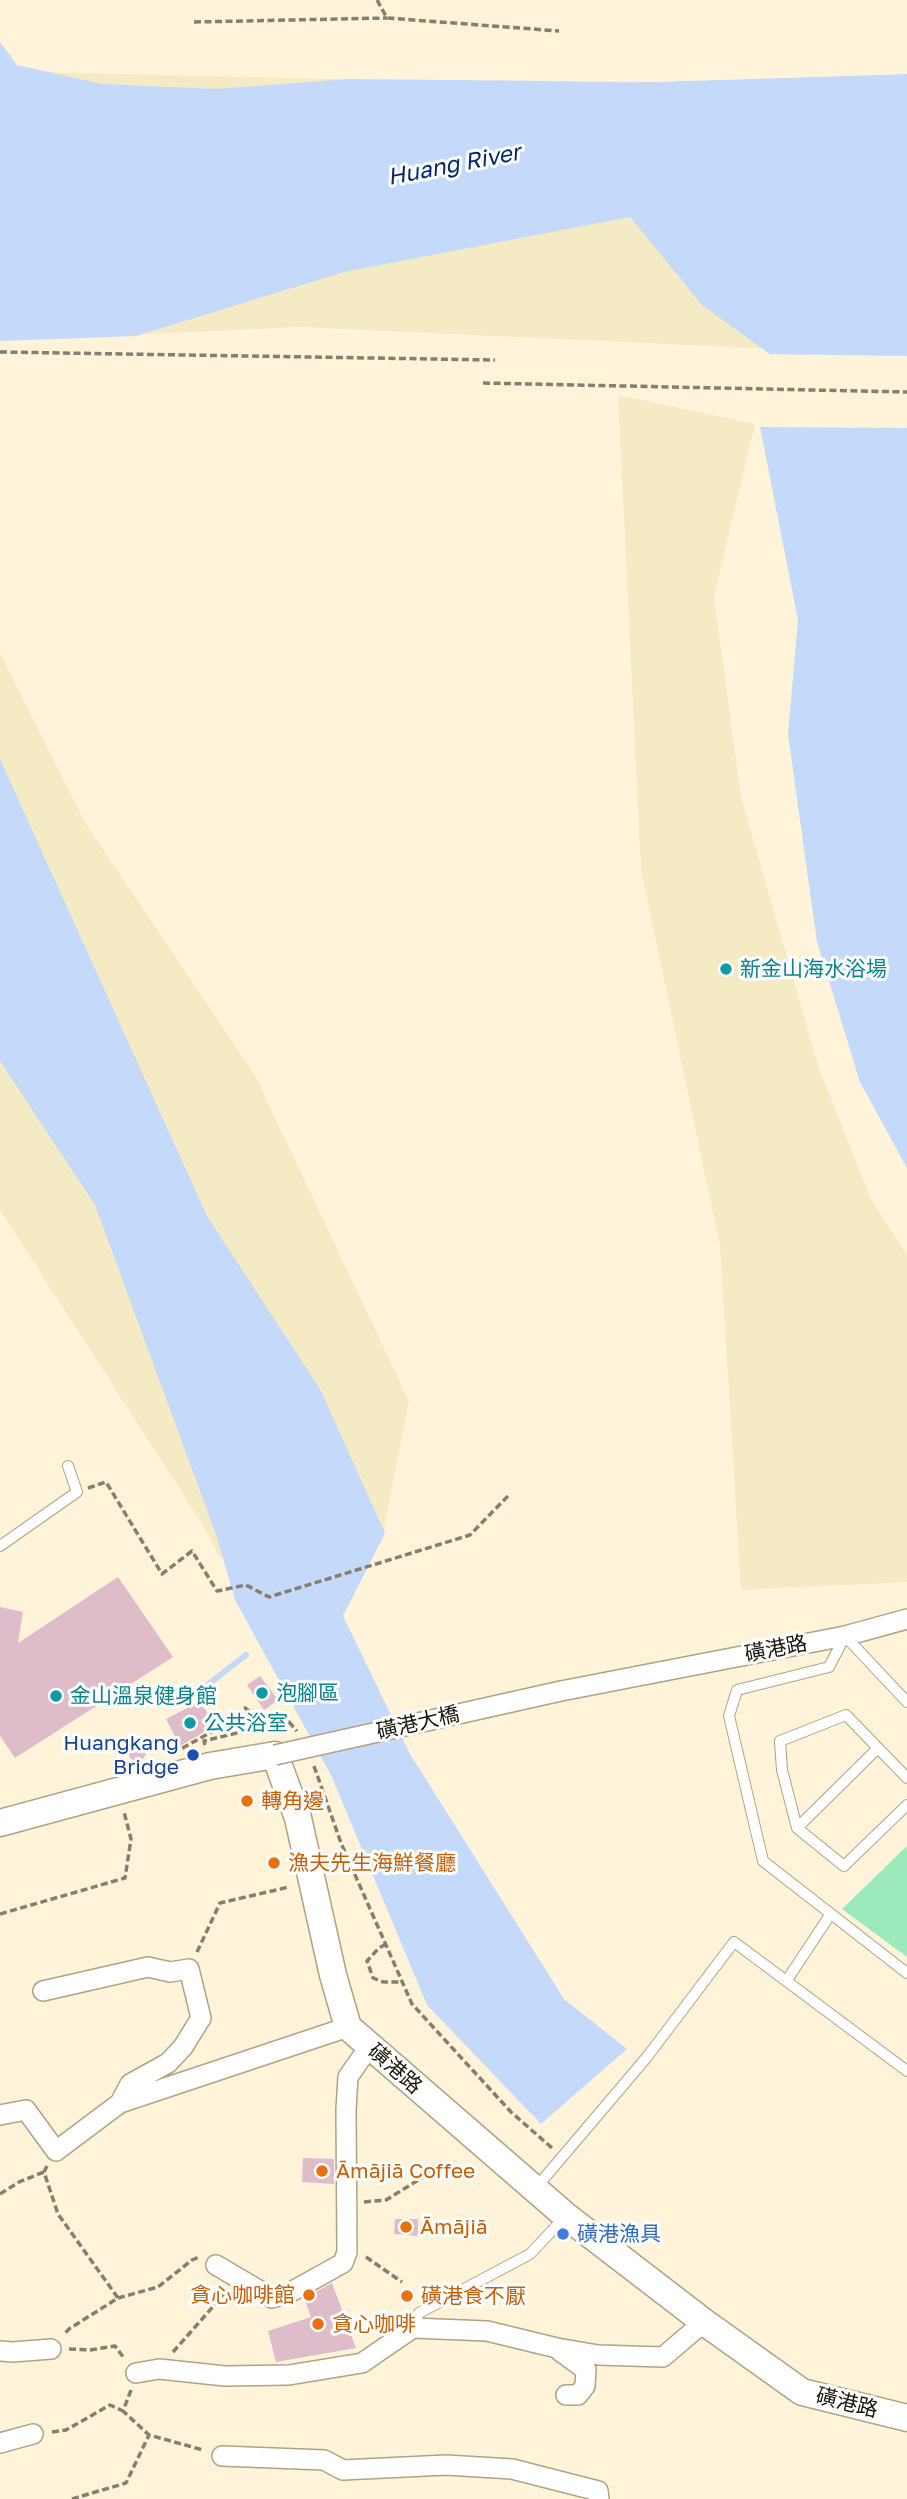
<!DOCTYPE html>
<meta charset="utf-8">
<style>
body{margin:0}
canvas{display:block;background:#fff3da}
</style>
<canvas width="907" height="2499"></canvas>
<script>
const c = document.querySelector('canvas').getContext('2d');
c.lineJoin = 'round';
function paint(path, color) {
  c.fillStyle = color;
  c.fill(path, 'evenodd');
}
function stroke(path, color, width, dash) {
  c.strokeStyle = color;
  c.lineWidth = width;
  c.lineCap = dash ? 'butt' : 'round';
  c.setLineDash(dash || []);
  c.stroke(path);
}
function write(font, color, halo, rows, align = 'center') {
  c.font = font + ' "Golos Text","Noto Sans TC",sans-serif';
  c.lineWidth = 6;
  c.setLineDash([]);
  c.textBaseline = 'middle';
  c.strokeStyle = halo;
  c.fillStyle = color;
  for (const [text, x, y, turn = 0] of rows) {
    c.save();
    c.translate(x, y);
    c.rotate((+turn || 0) * Math.PI / 180);
    c.textAlign = isNaN(turn) ? turn : align;
    if (halo) c.strokeText(text, 0, 0);
    c.fillText(text, 0, 0);
    c.restore();
  }
}
const green = new Path2D(`
 M907,1846V1957L842,1909Z`);
const sand = new Path2D(`
 M0,71L530,84L798,350L300,327L0,341Z
 M618,395L755,424L714,596L741,797L819,1068L871,1199L907,1255V1582L741,1590L720,1246L641,870Z
 M0,653L86,824L255,1075L409,1401L381,1544L220,1558L204,1527L0,1210Z`);
const water = new Path2D(`
 M0,42L17,65L102,84L217,89L348,79L652,82L907,74V369L782,363L702,305L630,217L344,272L136,336L0,341Z
 M760,427L907,428V1168L860,1082L817,942L788,734L798,620Z
 M0,759L207,1216L320,1389L385,1533L343,1616L410,1754L564,1999L627,2049L541,2124L427,2005L331,1775L235,1600L218,1540L95,1205L0,1061Z`);
const pier = new Path2D(`
 M907,70V74L652,82L531,81L529,78L652,79Z
 M764,354L907,356V373L781,366Z`);
const stream = new Path2D(`
 M199,1700L196,1694L246,1655`);
const building = new Path2D(`
 M118,1577L173,1657L15,1758L0,1736V1607L23,1612L18,1643Z
 M260,1676L278,1700L264,1710L247,1685Z
 M201,1701L214,1726L180,1746L166,1719Z
 M128 1752a9 9 0 1 1 18 0a9 9 0 1 1-18 0Z
 M303,2158L334,2159V2184L302,2182Z
 M395,2219H418V2236L394,2234Z
 M332,2283L356,2348L276,2362L268,2331L311,2317L304,2298Z`);
const path = new Path2D(`
 M377,0L387,18L559,31
 M194,22L387,18
 M0,352L495,360
 M483,383L907,392
 M88,1488L106,1482L162,1574L192,1551L217,1591L246,1585L269,1597L470,1535L508,1496
 M213,1695L212,1690L217,1689
 M253,1715L254,1726L259,1732L271,1728
 M205,1745L204,1741L249,1730L247,1725L217,1730
 M147,1747L169,1739L179,1750L215,1730L245,1708L273,1728L289,1722L297,1731
 M314,1766L341,1843L412,2004L511,2112L552,2148
 M0,1914L125,1878L131,1839L124,1812
 M386,1944L379,1948L367,1961L373,1978L383,1982H403
 M197,1952L220,1903L289,1887
 M47,2166L44,2172L58,2214L118,2298L69,2329L64,2334
 M0,2194L19,2182L44,2172
 M364,2202L386,2200L433,2171
 M366,2257L402,2282
 M118,2298L158,2287L192,2260L199,2257
 M69,2349L90,2350L115,2346L124,2358
 M173,2352L226,2292
 M131,2390L123,2411L149,2435L203,2450
 M52,2432L66,2430L110,2405L123,2411
 M72,2499L126,2483L149,2435`);
const lane = new Path2D(`
 M0,1546L77,1492L68,1466
 M907,1702L845,1636L829,1667L737,1690L729,1716L763,1861L907,1973
 M907,1778L846,1715L780,1741L782,1770L797,1828L844,1866L907,1805
 M797,1828L878,1748
 M787,1980L830,1915
 M535,2189L647,2057L734,1942L907,2071
 M413,2328L419,2313L530,2254L565,2217`);
const street = new Path2D(`
 M561,1691L845,1636L907,1619
 M43,1991L148,1967L170,1972L189,1969L201,2018L183,2047L168,2063L130,2084L120,2103
 M0,2115L26,2110L56,2151L120,2103L348,2027
 M216,2265L272,2298L289,2293L343,2263L347,2252L346,2110L348,2077L369,2047
 M0,2351L13,2352L51,2349
 M560,2351L586,2370L585,2386L578,2395H566
 M136,2373L159,2369L225,2376L289,2375L362,2363L413,2328L487,2331L557,2348L598,2355L663,2357L704,2322
 M0,2443L33,2434
 M222,2456L324,2460L343,2470L446,2465L512,2469L598,2491L599,2499`);
const secondary = new Path2D(`
 M0,1823L210,1766L275,1755L298,1818L333,1975L348,2027L566,2216L704,2322L802,2392L907,2418`);
const streetBridge = new Path2D(`
 M275,1755L561,1691`);
const markers = [
 [726,969,7,"#0f9aa8"],
 [262,1693,7,"#0f9aa8"],
 [56,1696,7,"#0f9aa8"],
 [190,1723,7,"#0f9aa8"],
 [193,1755,7,"#1a4fb4"],
 [247,1801,7,"#e8710a"],
 [274,1863,7,"#e8710a"],
 [322,2171,7,"#e8710a"],
 [406,2227,7,"#e8710a"],
 [563,2234,7,"#3f7fe0"],
 [309,2295,7,"#e8710a"],
 [407,2296,7,"#e8710a"],
 [318,2324,7,"#e8710a"]
];
const cultureNames = [
 ["新金山海水浴場",740,969],
 ["泡腳區",276,1693],
 ["金山溫泉健身館",70,1696],
 ["公共浴室",204,1723]
];
const streetNames = [
 ["磺港路",776,1649,-11],
 ["磺港大橋",418,1723,-13],
 ["磺港路",395,2069,41],
 ["磺港路",847,2403,14]
];
const transitNames = [
 ["Huangkang",179,1743],
 ["Bridge",179,1767]
];
const foodNames = [
 ["轉角邊",261,1801],
 ["漁夫先生海鮮餐廳",288,1863],
 ["Āmājiā Coffee",336,2171],
 ["Āmājiā",420,2227],
 ["貪心咖啡館",295,2295,"right"],
 ["磺港食不厭",421,2296],
 ["貪心咖啡",332,2324]
];
const shopNames = [
 ["磺港漁具",577,2234]
];
const waterNames = [
 ["Huang River",454,165,-11]
];
paint(green, '#9ceabc');
paint(sand, '#f4ebc5');
paint(water, '#c5d9fb');
paint(pier, '#fff3da');
stroke(stream, '#c5d9fb', 6);
paint(building, '#dfbcc9');
stroke(lane, '#b0a285', 12);
stroke(street, '#b0a285', 22);
stroke(secondary, '#b0a285', 29);
stroke(path, '#877f6d', 3.5, [7, 3.5]);
stroke(lane, '#fff', 10);
stroke(street, '#fff', 19);
stroke(secondary, '#fff', 26);
stroke(streetBridge, '#b0a285', 22, []);
stroke(streetBridge, '#fff', 19);
for (const [x, y, r, color] of markers) {
  const dot = new Path2D();
  dot.arc(x, y, r, 0, 2 * Math.PI);
  c.fillStyle = color;
  c.fill(dot);
  stroke(dot, '#fff', 2.5);
}
write('21px', '#0d838f', '#fff', cultureNames, 'left');
write('21px', '#1b160b', '#fff', streetNames);
write('21px', '#164399', '#fff', transitNames, 'right');
write('21px', '#c56008', '#fff', foodNames, 'left');
write('21px', '#366cbe', '#fff', shopNames, 'left');
write('italic 23px', '#03286d', '#fff', waterNames);
</script>
